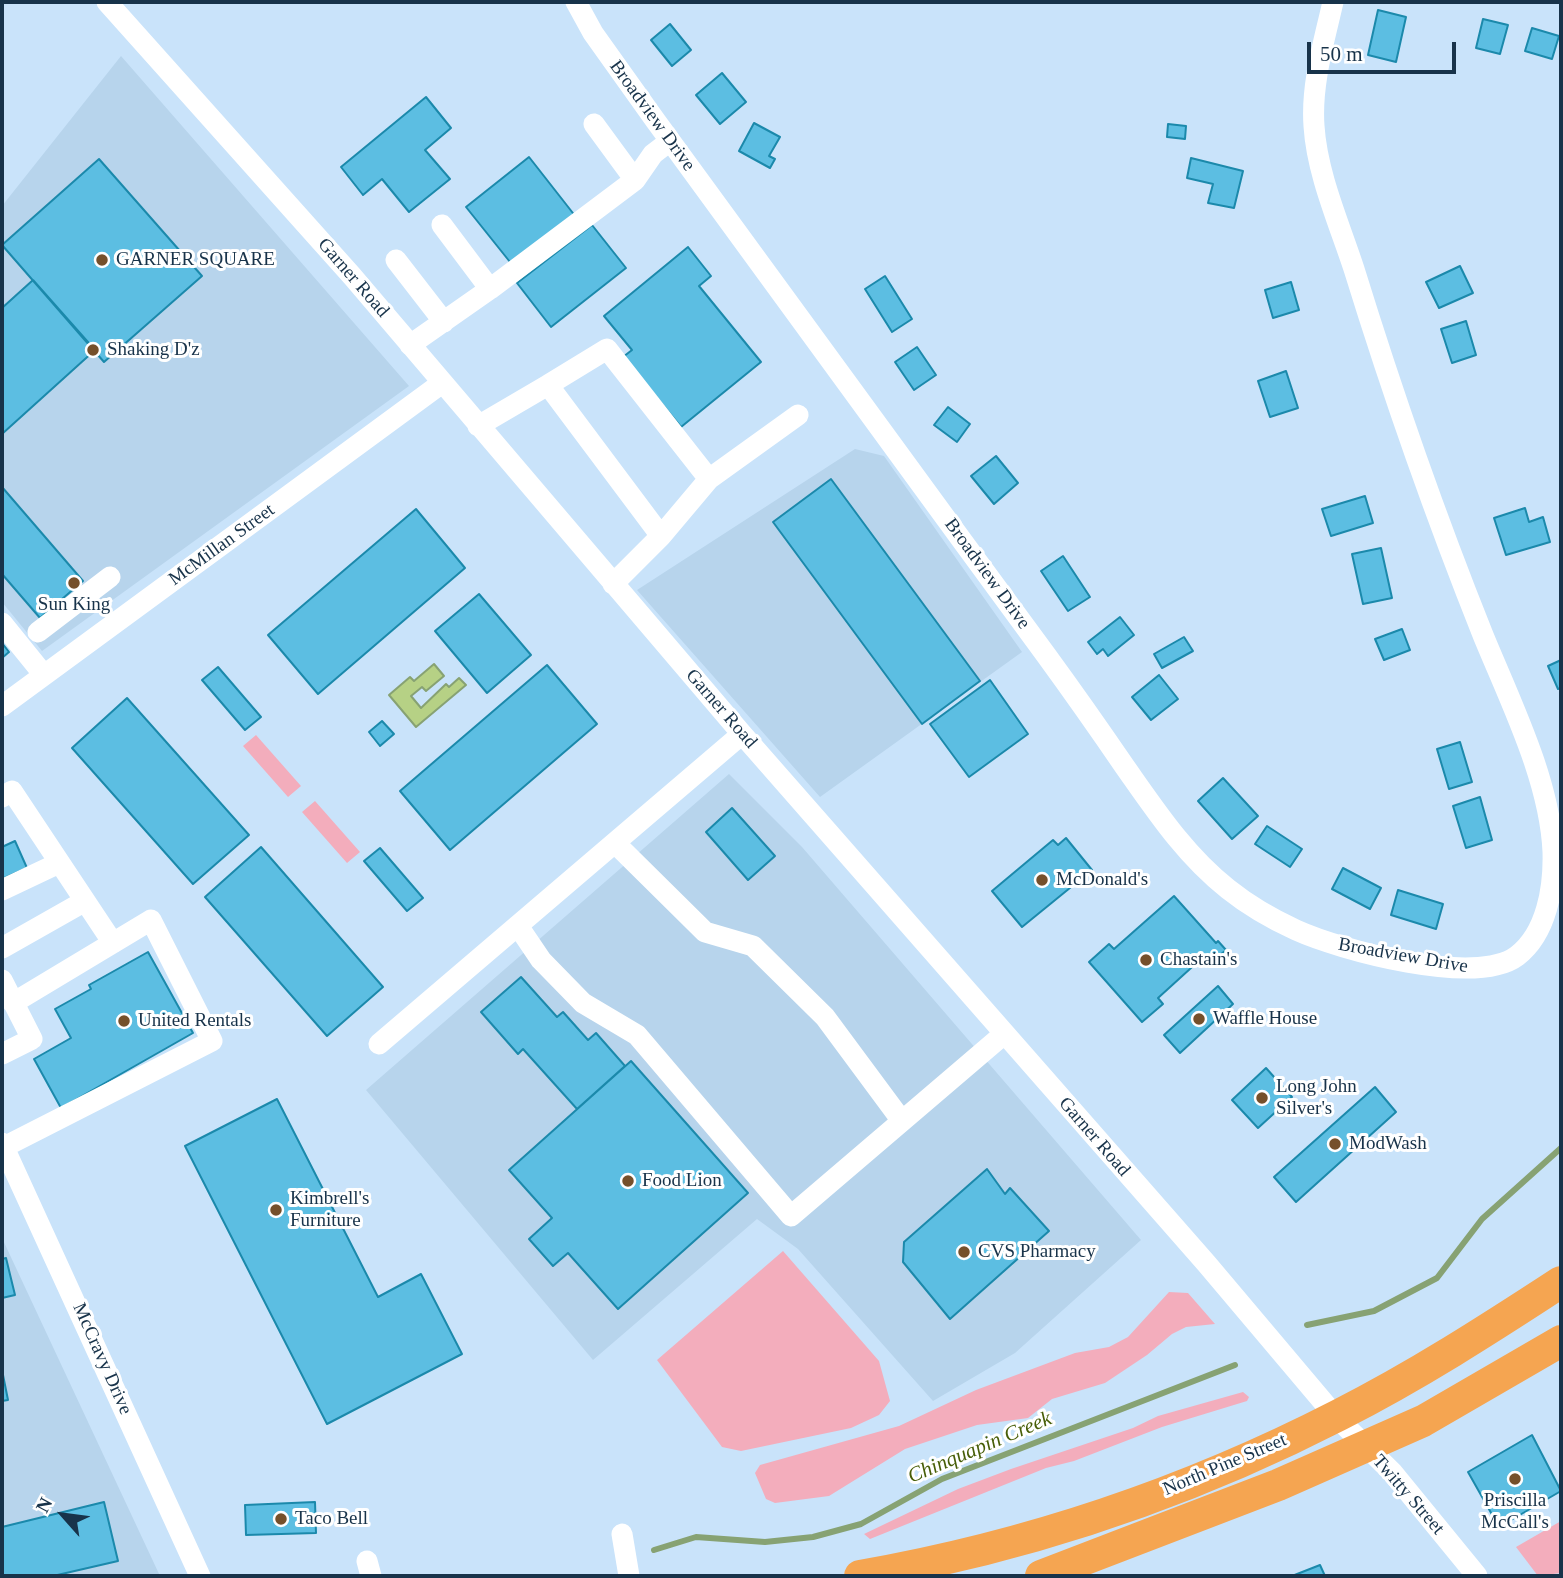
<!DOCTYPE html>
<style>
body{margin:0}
#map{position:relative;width:1563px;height:1578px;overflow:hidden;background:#c9e3fa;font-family:"Times New Roman",serif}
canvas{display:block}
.frame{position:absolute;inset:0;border:4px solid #18334a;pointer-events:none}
.north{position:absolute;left:28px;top:1480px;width:70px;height:70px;-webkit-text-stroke:5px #fff;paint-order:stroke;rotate:298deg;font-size:19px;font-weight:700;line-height:28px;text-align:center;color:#18334a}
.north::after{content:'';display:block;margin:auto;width:24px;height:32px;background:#18334a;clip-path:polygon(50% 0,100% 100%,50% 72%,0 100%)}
.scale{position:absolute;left:1307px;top:42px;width:149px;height:32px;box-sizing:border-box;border:4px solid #18334a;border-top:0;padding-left:9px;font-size:21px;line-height:24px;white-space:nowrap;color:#18334a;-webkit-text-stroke:5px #fff;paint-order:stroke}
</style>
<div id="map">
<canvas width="1563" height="1578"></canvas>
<div class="frame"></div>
<div class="north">N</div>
<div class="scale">50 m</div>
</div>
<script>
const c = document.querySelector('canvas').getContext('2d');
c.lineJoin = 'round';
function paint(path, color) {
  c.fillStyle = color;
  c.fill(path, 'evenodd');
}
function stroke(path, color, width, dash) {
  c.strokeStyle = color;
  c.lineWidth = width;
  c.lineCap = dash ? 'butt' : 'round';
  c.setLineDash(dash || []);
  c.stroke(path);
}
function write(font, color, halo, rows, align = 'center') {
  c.font = font + ' "Times New Roman",serif';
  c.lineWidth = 6;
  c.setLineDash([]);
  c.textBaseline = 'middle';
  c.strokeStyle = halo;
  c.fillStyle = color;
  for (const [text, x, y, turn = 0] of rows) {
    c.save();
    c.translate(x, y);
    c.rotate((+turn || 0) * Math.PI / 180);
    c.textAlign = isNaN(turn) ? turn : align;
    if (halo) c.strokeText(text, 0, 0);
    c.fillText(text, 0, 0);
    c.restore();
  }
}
const built = new Path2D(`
 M121,56L409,386L42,651L2,602V206Z
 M855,449L884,456L1022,652L820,797L637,590Z
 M729,774L802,847L1141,1240L1015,1353L933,1401L798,1249L757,1219L593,1360L366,1090Z
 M2,1238L160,1576H2Z`);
const green = new Path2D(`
 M256,735L301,786L288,797L243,746Z
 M315,801L360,852L347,863L302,812Z
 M783,1251L879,1361L890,1401L879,1415L851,1428L741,1451L722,1447L657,1360Z
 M1169,1292L1188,1293L1215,1324L1186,1327L1172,1334L1147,1355L1105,1383L1052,1399L1028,1418L977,1425L905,1449L829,1496L775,1503L766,1499L755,1473L760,1465L899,1426L976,1390L1075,1353L1109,1347L1128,1337Z
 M1243,1392L1249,1397L1247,1401L1162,1427L1074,1461L1046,1468L870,1539L864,1534L958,1489L1011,1469L1133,1428L1158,1416Z
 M1561,1521V1573L1538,1576L1516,1547Z`);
const water = new Path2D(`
 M434,664L444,676L426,691L422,687L411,696L421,708L446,684L449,687L459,678L466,685L416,727L389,695L410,677L414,681Z`);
const stream = new Path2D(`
 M1307,1325L1374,1311L1437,1278L1482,1219L1561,1148
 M654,1550L696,1537L765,1542L813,1537L861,1524L942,1479L1235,1365`);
const building = new Path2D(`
 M1378,10L1406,17L1396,62L1368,55Z
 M1483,19L1508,25L1500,54L1476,48Z
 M670,24L691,50L672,66L651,40Z
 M1532,28L1559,36L1552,59L1525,51Z
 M722,73L746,102L720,124L696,95Z
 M426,97L451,128L425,150L450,179L409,212L382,179L363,195L341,167Z
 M754,123L780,137L769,156L775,159L770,168L739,151Z
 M1168,124L1186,126L1185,139L1167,137Z
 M529,157L576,217L514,267L466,207Z
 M1191,158L1243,171L1234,208L1208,203L1213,184L1187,178Z
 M99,159L202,276L104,362L2,245Z
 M592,225L626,268L551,327L517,283Z
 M688,247L711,276L699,286L761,362L681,427L623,357L632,350L604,316Z
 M1460,266L1473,293L1439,308L1426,282Z
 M885,276L912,319L892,332L865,289Z
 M33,280L95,350L2,434V308Z
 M1291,282L1299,310L1273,318L1265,290Z
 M1466,321L1476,355L1452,363L1441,329Z
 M917,347L936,375L914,390L895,362Z
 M1286,371L1298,408L1270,417L1258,381Z
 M948,407L970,424L957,442L934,425Z
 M996,456L1018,483L994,504L971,476Z
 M831,479L980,681L922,724L773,522Z
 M2,487L83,581L40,618L2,574Z
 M1365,496L1373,523L1331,536L1322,509Z
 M1525,508L1529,522L1543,517L1550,542L1506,555L1494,518Z
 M416,509L465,568L318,694L268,635Z
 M1381,548L1392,598L1363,604L1352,554Z
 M1063,556L1090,597L1068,611L1041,571Z
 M479,594L531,655L487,693L435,631Z
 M1120,617L1134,635L1108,656L1103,649L1097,654L1088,642Z
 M1402,629L1410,650L1384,660L1375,639Z
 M1184,637L1193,651L1162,668L1154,654Z
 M2,643L9,652L2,658Z
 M1561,660V688L1558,689L1548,666Z
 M547,665L597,724L450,850L400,791Z
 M218,667L261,717L245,730L202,680Z
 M1159,675L1178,699L1151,720L1132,697Z
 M990,680L1028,734L969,777L930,724Z
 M127,698L249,835L193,884L72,748Z
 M382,721L394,734L380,746L369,732Z
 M1460,742L1472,782L1449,789L1437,749Z
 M1223,778L1258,816L1232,839L1198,801Z
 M1480,797L1492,840L1466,848L1453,806Z
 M732,808L775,856L748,880L706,832Z
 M1267,826L1302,849L1290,867L1255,844Z
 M1066,838L1092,870L1022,927L992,891L1053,840L1058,845Z
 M15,841L27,868L2,879V847Z
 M261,847L383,987L327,1036L205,897Z
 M380,848L423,898L407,911L364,861Z
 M1343,868L1381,888L1370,909L1332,889Z
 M1398,890L1443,904L1436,929L1391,915Z
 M1174,896L1216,943L1218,941L1226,950L1208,965L1202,958L1158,998L1163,1004L1142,1022L1089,962L1109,944L1114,949Z
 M148,952L193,1033L61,1108L34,1059L71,1038L55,1009L91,989L89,985Z
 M521,977L557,1017L563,1012L588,1040L596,1033L625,1066L577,1109L523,1049L518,1054L481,1012Z
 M1218,986L1233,1004L1180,1053L1164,1035Z
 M631,1061L748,1193L618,1309L568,1253L553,1266L529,1239L552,1218L509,1170Z
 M1266,1068L1292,1097L1258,1128L1232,1100Z
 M1375,1087L1396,1112L1296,1202L1274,1177Z
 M277,1099L378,1297L421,1274L462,1354L327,1424L185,1146Z
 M987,1169L1005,1194L1010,1188L1049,1231L950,1319L903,1262L904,1242Z
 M6,1258L15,1295L2,1298V1259Z
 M2,1370L8,1400L2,1401Z
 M1532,1435L1561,1491L1499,1527L1468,1472Z
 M104,1502L118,1561L53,1576H2V1527Z
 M315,1502L316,1533L246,1535L245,1505Z
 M1320,1565L1325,1576H1292Z`);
const minor = new Path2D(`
 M107,2L352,276L742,734L1206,1263L1336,1417L1392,1472L1477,1576
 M576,2L593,33L655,120C785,298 915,477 1046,655C1073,692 1099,729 1125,767C1156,811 1185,855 1228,889C1248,905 1272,919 1296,930C1340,950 1476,987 1517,956C1547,933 1554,887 1553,852C1550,780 1510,701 1483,635C1435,515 1392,392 1354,269C1339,223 1317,174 1314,126C1311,84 1324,42 1333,2
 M594,124L635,180L653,154L670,141
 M442,225L490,289L635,180
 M396,260L444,322
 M410,345L490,289
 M548,385L607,349L709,479L661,536
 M478,426L548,385L661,536L613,584
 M709,479L798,415
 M2,623L44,675
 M38,632L110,577
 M2,706L442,383
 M2,797L12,791L113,943
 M615,843L705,932L753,946L825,1017L902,1121
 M2,890L59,863
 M518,926L541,960L583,1003L637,1035L791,1216L1004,1034
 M2,948L85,901
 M2,980L32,1039L2,1054
 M379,1044L742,734
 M2,1143L200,1576
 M4,1147L212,1041L151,920L13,1003
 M622,1534L629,1576
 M367,1561L371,1576`);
const highway = new Path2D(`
 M860,1576C1026,1547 1189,1492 1339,1415C1416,1376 1489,1329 1561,1282
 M1041,1576L1278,1485L1423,1421L1561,1341`);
const markers = [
 [102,260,7,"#75502b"],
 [93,350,7,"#75502b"],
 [74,583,7,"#75502b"],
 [1042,880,7,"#75502b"],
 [1146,960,7,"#75502b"],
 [1199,1019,7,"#75502b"],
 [124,1021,7,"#75502b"],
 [1262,1098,7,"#75502b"],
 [1335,1144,7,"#75502b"],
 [628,1181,7,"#75502b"],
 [276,1210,7,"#75502b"],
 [964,1252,7,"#75502b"],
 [1515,1479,7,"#75502b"],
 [281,1519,7,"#75502b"]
];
const streetNames = [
 ["Broadview Drive",652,116,54],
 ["Garner Road",353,278,49],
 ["McMillan Street",222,545,-36],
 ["Broadview Drive",987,574,54],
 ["Garner Road",721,709,49],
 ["Broadview Drive",1403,956,10],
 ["Garner Road",1094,1137,49],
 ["McCravy Drive",102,1359,66],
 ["North Pine Street",1225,1465,-23],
 ["Twitty Street",1408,1495,49]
];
const poiNames = [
 ["GARNER SQUARE",116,260],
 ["Shaking D'z",107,350],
 ["Sun King",74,605,"center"],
 ["McDonald's",1056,880],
 ["Chastain's",1160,960],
 ["Waffle House",1213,1019],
 ["United Rentals",138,1021],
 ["Long John",1276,1087],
 ["Silver's",1276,1109],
 ["ModWash",1349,1144],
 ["Food Lion",642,1181],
 ["Kimbrell's",290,1199],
 ["Furniture",290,1221],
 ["CVS Pharmacy",978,1252],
 ["Priscilla",1515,1501,"center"],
 ["McCall's",1515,1523,"center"],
 ["Taco Bell",295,1519]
];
const waterNames = [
 ["Chinquapin Creek",980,1448,-23]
];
paint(built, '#b7d4ec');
paint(green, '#f3adbc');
paint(water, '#b6d185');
stroke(water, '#87a273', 2);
stroke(stream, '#87a273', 6);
paint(building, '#5cbee2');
stroke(building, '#1b89ab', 2);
stroke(minor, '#fff', 21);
stroke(highway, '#f5a551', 32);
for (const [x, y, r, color] of markers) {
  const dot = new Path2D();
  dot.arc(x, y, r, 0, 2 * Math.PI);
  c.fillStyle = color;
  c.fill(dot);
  stroke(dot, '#fff', 2.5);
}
write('19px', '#18334a', '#fff', streetNames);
write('19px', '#18334a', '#fff', poiNames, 'left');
write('italic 21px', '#475e08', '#fff', waterNames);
</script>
